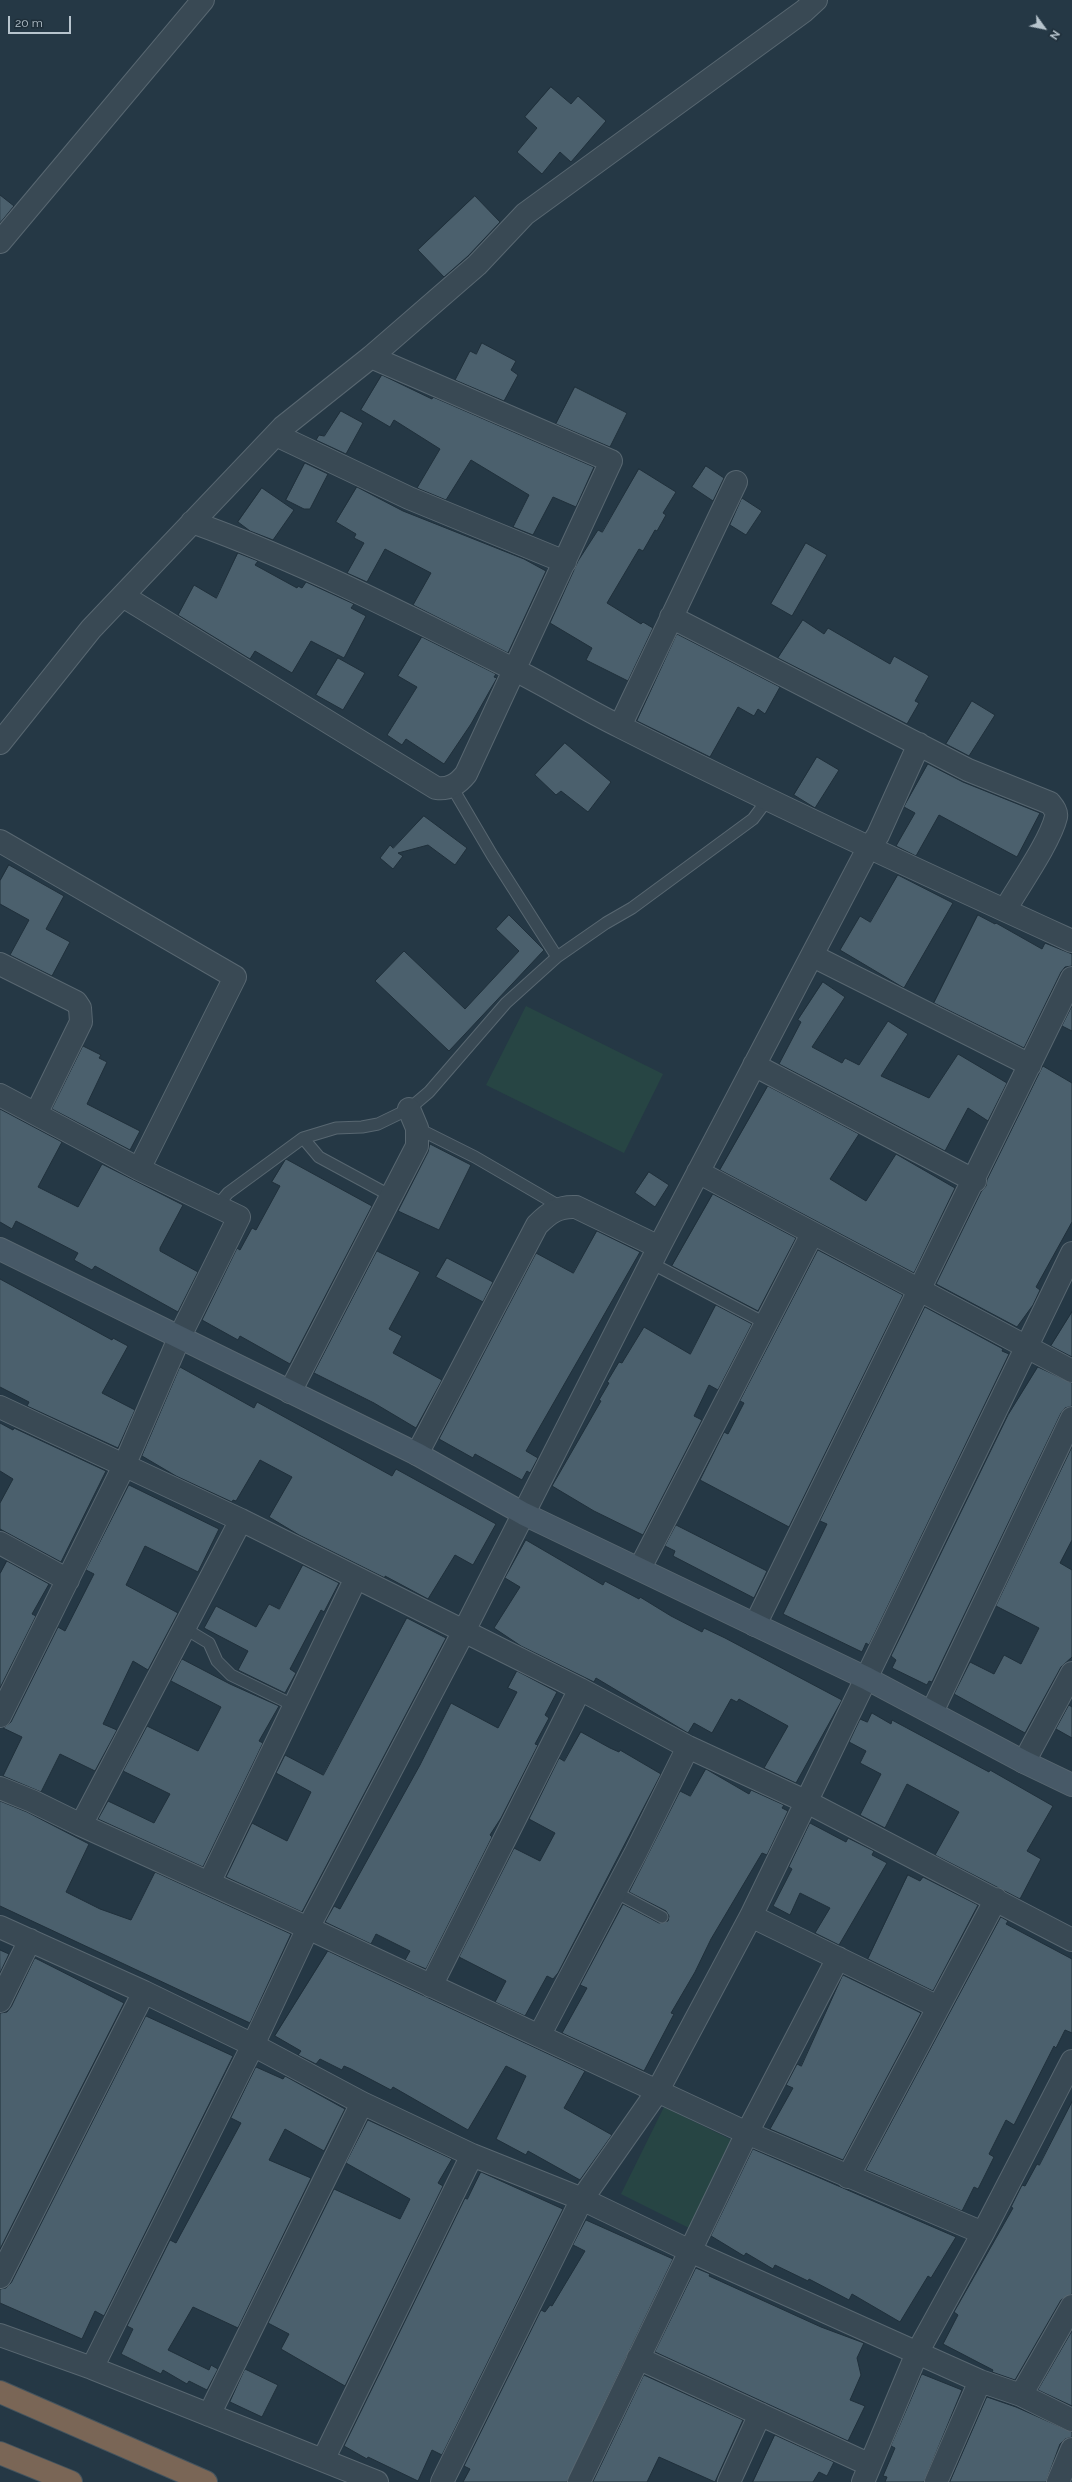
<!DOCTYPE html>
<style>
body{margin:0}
#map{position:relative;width:1072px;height:2482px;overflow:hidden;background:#253845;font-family:Raleway,sans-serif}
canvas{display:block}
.north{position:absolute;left:1024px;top:8px;width:40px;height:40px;-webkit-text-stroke:3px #1e2e39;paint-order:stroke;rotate:123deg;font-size:11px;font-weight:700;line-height:16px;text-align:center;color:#b7c4cd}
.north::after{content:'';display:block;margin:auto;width:14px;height:18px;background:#b7c4cd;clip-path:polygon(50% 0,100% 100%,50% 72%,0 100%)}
.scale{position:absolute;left:8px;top:16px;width:63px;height:18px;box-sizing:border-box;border:2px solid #b7c4cd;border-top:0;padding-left:5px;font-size:12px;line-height:14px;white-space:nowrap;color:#b7c4cd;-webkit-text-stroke:3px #1e2e39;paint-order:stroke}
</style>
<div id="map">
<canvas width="1072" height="2482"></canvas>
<div class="north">N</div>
<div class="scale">20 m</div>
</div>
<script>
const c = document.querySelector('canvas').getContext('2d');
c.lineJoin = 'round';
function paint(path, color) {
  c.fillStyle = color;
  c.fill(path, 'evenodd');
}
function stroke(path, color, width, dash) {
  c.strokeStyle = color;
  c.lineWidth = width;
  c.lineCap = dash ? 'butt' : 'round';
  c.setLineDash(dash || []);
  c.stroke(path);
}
const green = new Path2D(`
 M526,1006L663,1074L624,1153L486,1085Z
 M664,2107L736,2142L693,2230L621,2194Z`);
const building = new Path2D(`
 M551,87L571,104L578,96L606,121L571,162L560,152L542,174L517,152L537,128L525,117Z
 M0,195L14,206L0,223Z
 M475,196L500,222L468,256L444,277L418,250Z
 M482,343L516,361L511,370L518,375L504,401L455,380L470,351L476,354Z
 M382,375L432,399L433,397L594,467L576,507L553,497L533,535L513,527L529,495L471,460L446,500L417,488L440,449L394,420L390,427L361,410Z
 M575,387L627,413L610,447L556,424Z
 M341,411L363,423L346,454L316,440L319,435L324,436Z
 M305,463L328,474L310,509H304L286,500Z
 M706,466L724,478L713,501L692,487Z
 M639,469L676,492L663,513L666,515L657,531L655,530L643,551L639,549L607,603L641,624L643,622L653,628L628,681L586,660L592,648L550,623L578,561L598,530L602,532Z
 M357,487L403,511L524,559L546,571L508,653L413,605L431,573L385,549L367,582L347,573L364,543L354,538L356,534L336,522Z
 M262,488L294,510L273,540L250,531L238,522Z
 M742,498L762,511L746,535L730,525Z
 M806,543L827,555L792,616L771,604Z
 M238,553L258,561L255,565L297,588L298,586L302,588L306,582L354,604L351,608L366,616L344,658L311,641L292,673L255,651L250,659L178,615L194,585L216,598Z
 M803,620L824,634L828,628L890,664L894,656L929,676L915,701L919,703L907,724L778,658Z
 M677,634L780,687L765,714L758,709L754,716L738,707L710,757L637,721Z
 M422,637L496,674L494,677L497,678L471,724L444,764L406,739L402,745L387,735L417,687L398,676Z
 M338,658L365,673L343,710L316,695Z
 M972,701L995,715L969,756L946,744Z
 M565,743L611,782L588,812L561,791L556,795L535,775Z
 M817,757L839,770L815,808L794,795Z
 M928,764L963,782L1040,813L1017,857L939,815L916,856L896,846L915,813L904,807Z
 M424,816L467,848L455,865L428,845L398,853L403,856L393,869L380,858L390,845L393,848Z
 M9,865L64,896L46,929L70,942L52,976L10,955L29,920L0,904V881Z
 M898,875L953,903L904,988L840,950L860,916L870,922Z
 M509,915L544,950L449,1051L375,981L404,951L465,1009L519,951L496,929Z
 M978,915L995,924L996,923L1042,949L1045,943L1072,954V966L1065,967L1061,972L1024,1048L934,1003Z
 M823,982L845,997L812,1047L842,1063L845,1058L859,1065L888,1021L908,1034L881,1076L929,1098L958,1054L1007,1083L988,1121L968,1108L945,1151L779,1064L801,1022L798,1020Z
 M1072,1006V1031L1062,1026Z
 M83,1046L101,1055L99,1058L107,1062L87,1104L140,1131L130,1150L52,1109Z
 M1043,1066L1072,1083V1222L1036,1287L1040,1290L1033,1305L1017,1327L936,1284L981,1192L986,1186L987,1180Z
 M768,1086L859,1134L830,1179L866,1201L896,1154L955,1188L914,1273L720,1170Z
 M0,1109L62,1142L38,1187L78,1207L102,1164L183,1205L160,1248V1251L198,1272L178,1312L95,1266L92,1270L74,1260L78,1253L16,1221L12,1229L0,1222Z
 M430,1144L471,1165L439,1230L398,1211L428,1152Z
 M286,1159L372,1206L290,1364L240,1336L238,1340L202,1320L237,1248L240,1250L252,1228L256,1230L280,1186L272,1182Z
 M649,1172L669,1185L655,1207L635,1193Z
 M713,1194L796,1238L758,1311L672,1266Z
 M597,1231L640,1252L526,1451L538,1458L530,1473L527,1471L522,1480L475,1454L473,1458L439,1439L536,1253L573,1273Z
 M818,1250L903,1295L789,1527L700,1480L724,1432L728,1434L744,1403L740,1401Z
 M377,1251L420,1272L389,1329L402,1336L393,1353L442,1380L416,1428L374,1403L314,1373Z
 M447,1258L493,1282L483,1302L436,1277Z
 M0,1279L112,1340L113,1338L128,1346L102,1393L135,1410L118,1448L27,1406L29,1402L0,1387Z
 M716,1305L752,1324L718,1390L709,1385L694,1416L702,1420L643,1535L594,1511L552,1486L601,1401L599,1400L609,1383L607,1382L619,1362L622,1363L644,1327L690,1354Z
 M925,1307L1003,1349L1002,1351L1009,1354L869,1645L866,1643L862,1652L783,1614L827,1524L820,1521Z
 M1072,1312V1357L1051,1346Z
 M180,1367L254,1408L257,1402L392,1476L396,1469L496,1524L473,1565L455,1555L428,1599L385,1576V1578L299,1535L269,1517L292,1477L260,1460L236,1501L233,1500L232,1502L176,1476L142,1456Z
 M1038,1367L1072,1383V1406L1065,1408L1061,1413L932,1682L929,1681L927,1685L892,1668L896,1660L891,1656L1008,1415Z
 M0,1423L13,1430L14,1428L106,1471L61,1562L0,1529V1503L13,1479L0,1471Z
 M1072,1447V1540L1060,1563L1072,1570V1657L1061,1667L1025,1733L954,1694L970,1662L994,1674L1004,1655L1021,1664L1039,1628L996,1606Z
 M129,1485L219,1529L198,1572L145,1546L126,1585L178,1613L148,1670L133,1661L103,1724L117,1730L95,1771L60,1754L41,1792L3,1776L22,1737L3,1728L11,1722L58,1627L65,1631L94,1574L86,1570Z
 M676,1525L767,1571L754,1598L673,1556L675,1551L665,1546Z
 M526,1540L603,1585L605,1581L639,1599L640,1597L671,1616L702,1632L704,1628L725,1638L842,1700L796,1783L764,1768L788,1726L739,1699L737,1702L731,1699L712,1733L694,1723L688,1733L596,1678L594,1682L521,1646L494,1628L520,1587L505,1578Z
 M7,1561L49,1584L32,1614L36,1616L0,1688V1574Z
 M303,1565L339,1583L324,1612L321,1610L290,1669L296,1673L285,1693L238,1670L248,1651L204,1628L216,1606L256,1627L269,1604L279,1609Z
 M407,1618L446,1638L302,1912L226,1877L252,1823L287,1841L311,1792L276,1773L285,1755L323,1775Z
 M182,1659L230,1684L279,1706L259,1741L263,1743L203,1867L98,1819L108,1801L154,1823L170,1794L123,1771L147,1726L198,1751L221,1707L171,1681Z
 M517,1671L557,1692L545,1715L549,1718L535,1744L538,1745L501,1818L490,1835L492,1837L426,1969L405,1960L410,1951L376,1934L371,1944L325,1922L334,1906L340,1909L420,1765L451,1703L498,1728L517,1692L508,1688Z
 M1069,1705L1072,1707V1738L1056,1729Z
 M872,1713L891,1724L892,1720L989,1772L990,1770L1053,1806L1027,1851L1041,1859L1020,1899L935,1855L959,1812L907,1784L885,1828L860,1815L881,1774L860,1763L866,1751L849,1742L860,1719L867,1722Z
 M581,1732L610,1748L619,1752L620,1750L661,1774L558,1973L553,1979L547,1976L525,2016L495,2002L506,1981L459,1957L514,1848L540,1861L555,1833L529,1819L559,1758L564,1761Z
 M706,1769L749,1794L751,1790L784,1805L782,1808L788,1811L767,1855L762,1853L711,1939L695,1972L671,2013L674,2014L644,2071L562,2033L587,1988L580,1985L623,1904L659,1923L668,1921L669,1916L666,1911L629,1892L680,1791L690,1796Z
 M0,1801L27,1812L89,1844L66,1892L100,1909L131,1920L155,1872L291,1934L250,2023L0,1906Z
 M810,1823L846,1842L848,1838L874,1851L872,1855L887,1863L839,1945L815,1933L830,1908L800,1893L790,1915L773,1906L792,1869L789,1867Z
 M908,1875L920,1881L923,1877L978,1905L933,1991L868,1959Z
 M1001,1917L1008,1921L1006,1924L1072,1959V2033L1065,2030L1056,2048L1054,2046L1014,2125L1006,2120L989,2154L994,2157L978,2189L974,2187L962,2211L866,2170Z
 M0,1950L9,1954L0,1973Z
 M328,1951L585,2071L564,2108L612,2135L580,2180L528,2151L526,2155L496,2139L526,2076L506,2066L468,2130L393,2087L391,2090L351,2069L344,2066L342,2070L320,2059L316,2064L298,2055L301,2051L275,2036Z
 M35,1958L124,2003L0,2249V2013L7,2012L11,2007Z
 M843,1975L921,2013L843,2160L770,2129L793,2088L786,2085L797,2064L801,2066Z
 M146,2016L233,2056L104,2316L95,2311L82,2339L0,2303V2289L6,2288L11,2283Z
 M256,2067L283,2079L285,2076L345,2109L324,2151L285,2129L269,2160L311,2178L238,2328L193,2307L168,2350L209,2370L211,2365L218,2369L207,2390L189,2381L187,2384L163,2370L161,2374L121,2354L133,2329L127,2326L170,2240L176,2243L241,2123L231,2118Z
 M1072,2102V2294L1061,2300L1015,2380L992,2372L993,2370L943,2344L958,2315L954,2312L1013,2208L1011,2207L1022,2185L1025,2186L1037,2164L1039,2165Z
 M368,2120L452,2159L438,2183L443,2186L345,2386L281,2349L289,2334L268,2323L334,2189L400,2219L410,2199L346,2163Z
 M753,2149L956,2237L931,2278L928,2276L900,2322L852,2294L849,2300L809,2279L808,2281L775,2265L773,2269L746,2253L744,2256L711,2236Z
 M481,2172L563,2209L442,2455L432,2450L418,2481L368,2457L367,2459L344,2446L465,2198L467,2199Z
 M586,2220L673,2259L567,2482H463L470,2469L464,2466L541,2310L545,2312L550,2305L552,2306L585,2251L573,2245Z
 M696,2268L710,2274L709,2276L821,2327L864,2343L857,2358L861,2375L850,2400L865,2406L848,2441L655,2352Z
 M1072,2331V2406L1038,2390Z
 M245,2369L278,2385L262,2417L230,2402Z
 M922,2374L962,2390L924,2482H885L887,2477L883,2476L895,2448L891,2446Z
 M644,2375L743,2420L715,2482L659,2457L647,2482H593Z
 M987,2397L1016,2407L1072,2432V2437L1065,2439L1060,2444L1046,2482H950Z
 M775,2435L834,2462L827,2476L819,2472L813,2482H753Z`);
const lane = new Path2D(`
 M452,787L492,855L557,957
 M417,1128L475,1157L561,1207
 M303,1138L319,1157L391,1196
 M217,1206L228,1193L303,1138L336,1128L362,1127L378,1124L409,1109L429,1092L506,1003L557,957L606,923L632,908L753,819L768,799
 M651,1263L765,1323
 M184,1628L209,1643L217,1661L231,1675L295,1706
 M615,1892L662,1917`);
const street = new Path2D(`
 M0,242L203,0
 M276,435L409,498L565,562
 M192,522C303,562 408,616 513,669C549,687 584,709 621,727C769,802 921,872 1072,941
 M123,596L436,788C449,790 458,784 466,774L611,461L371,357
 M671,617L968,770L1050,803C1054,808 1057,812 1056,817C1050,842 1018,887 1005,910
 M620,726L736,482
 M0,743L91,629L283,427L371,357L477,265L525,214L804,11L816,0
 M0,841L235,977L139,1169
 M813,956L1030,1065
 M0,964L76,1002L80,1008L81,1022L36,1114
 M754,1065L975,1181
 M0,1095L139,1169L239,1217L180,1336L124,1466L0,1716
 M698,1172L1072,1371
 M290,1392L417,1146V1128L409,1109
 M0,1407L241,1520L580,1689L688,1747L807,1802L1072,1940
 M417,1454L537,1225C549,1213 558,1206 576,1207L659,1247
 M0,1543L68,1580
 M640,1568L812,1234
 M755,1625L1072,978
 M932,1712L1072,1418
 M1024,1762L1072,1673
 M0,1788L32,1801L81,1825L308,1928L747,2133L983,2233
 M81,1825L241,1520
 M209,1883L356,1578
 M751,1916L938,2007
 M0,1927L144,1992L253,2045L362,2103L472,2155L582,2199L690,2251L980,2381L1021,2395L1072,2420
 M431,1986L580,1689
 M0,2001L30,1940
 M539,2036L636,1852L688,1747
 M848,2177L996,1899
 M0,2277L144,1992
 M0,2335L92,2368L377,2482
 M638,2358L870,2465
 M92,2368L253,2045L308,1928L464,1631L659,1247L864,856L878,835L919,744
 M1021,2395L1072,2306
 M209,2415L362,2103
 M323,2460L472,2155
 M442,2482L582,2199L657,2092L751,1916L1072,1253
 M579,2482L747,2133L838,1958
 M729,2482L760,2414
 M863,2482L917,2353L983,2233L1072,2061
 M936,2482L980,2381
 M1058,2482L1072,2449`);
const secondary = new Path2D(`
 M0,1249L417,1454L524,1514L866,1678L1024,1762L1072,1785`);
const highway = new Path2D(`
 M0,2392L206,2482
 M0,2453L71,2482`);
paint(green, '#274544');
paint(building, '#4b606d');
stroke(building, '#20303b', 1);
stroke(lane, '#586771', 13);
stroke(street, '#586771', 24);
stroke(secondary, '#586771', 24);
stroke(highway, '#44545e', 24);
stroke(lane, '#394954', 11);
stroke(street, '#394954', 22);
stroke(secondary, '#475967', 22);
stroke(highway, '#7a6656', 22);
</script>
